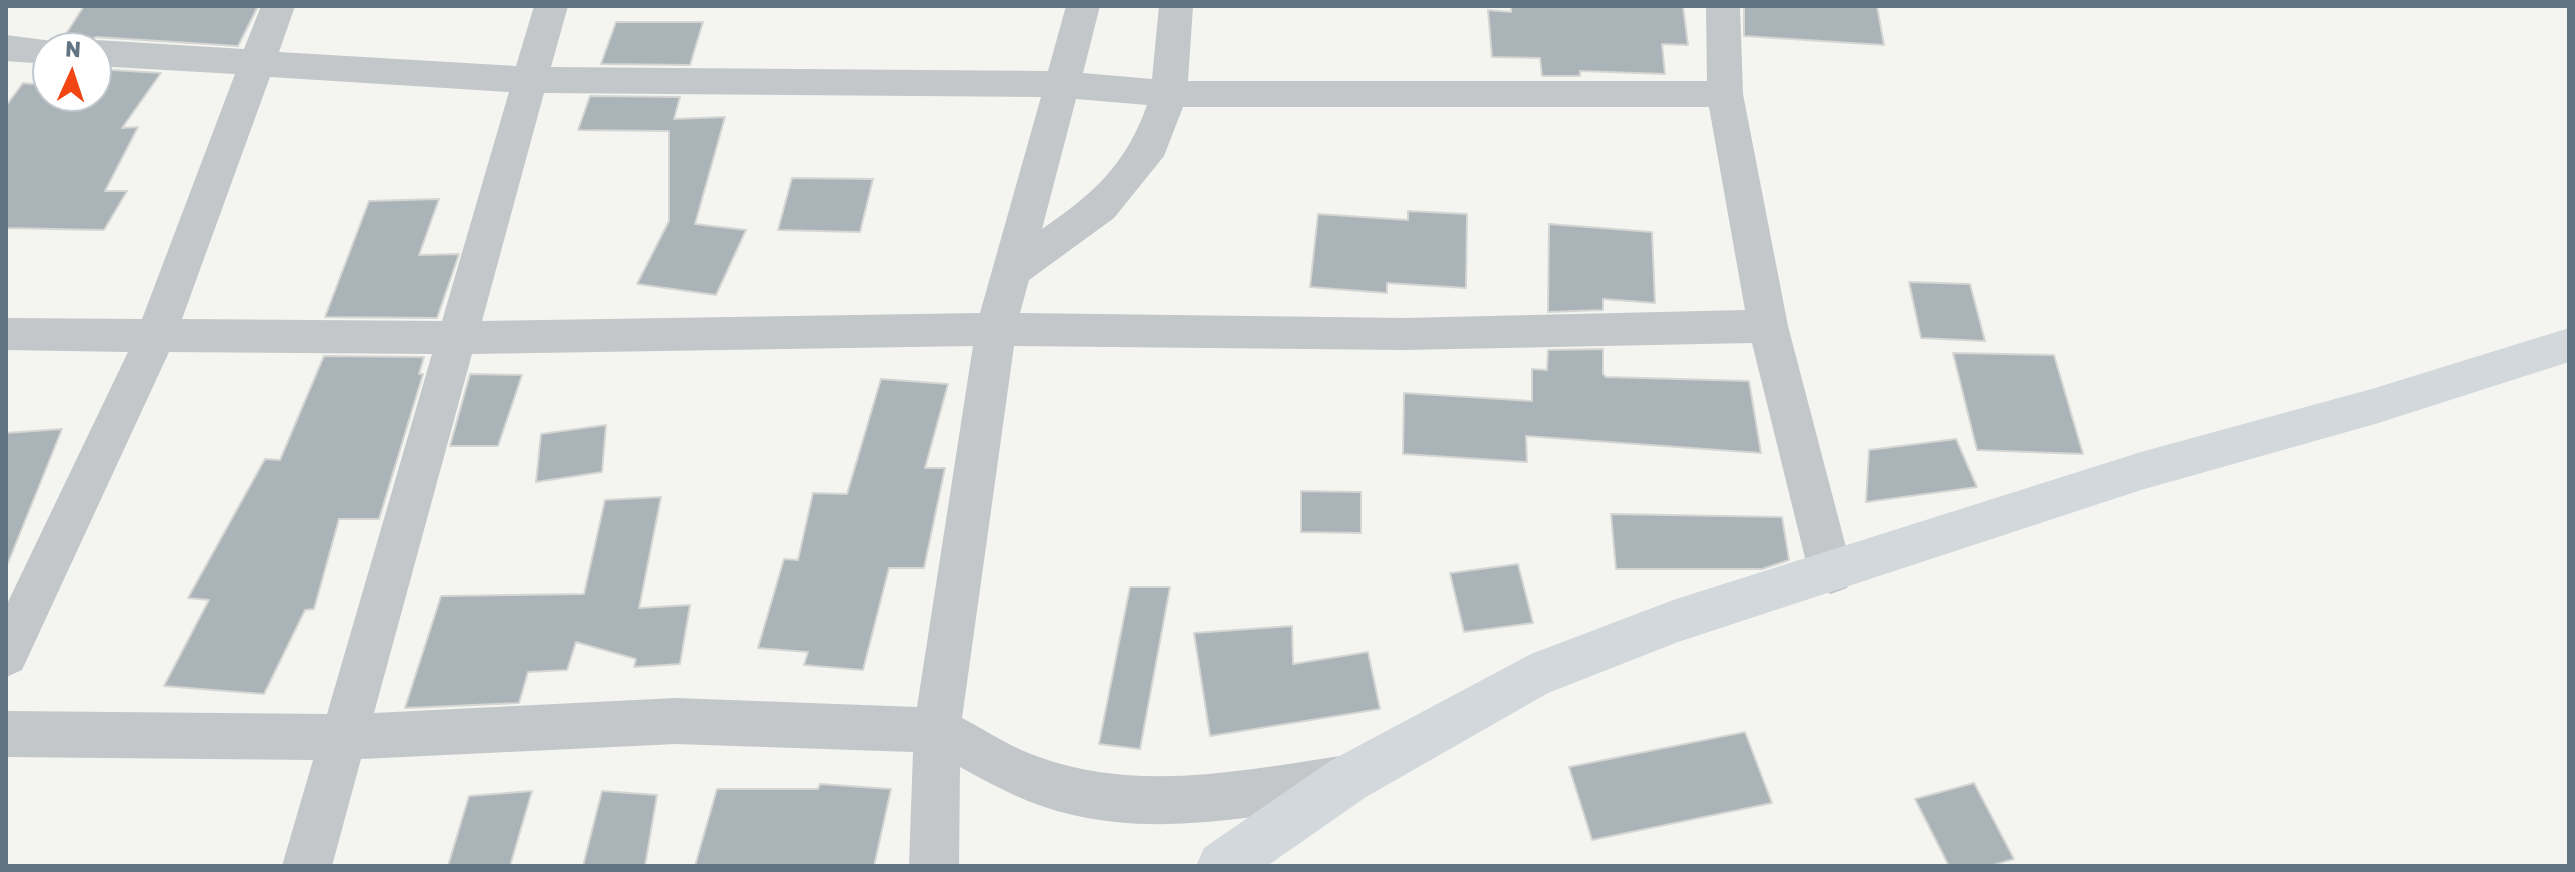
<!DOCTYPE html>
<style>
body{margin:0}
#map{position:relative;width:2575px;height:872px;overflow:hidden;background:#f4f4f0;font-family:Rubik,sans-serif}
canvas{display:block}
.frame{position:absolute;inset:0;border:8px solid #617483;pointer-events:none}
.north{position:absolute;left:32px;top:32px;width:80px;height:80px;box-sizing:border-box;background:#fff;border:2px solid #c0c7cd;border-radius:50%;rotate:3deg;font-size:22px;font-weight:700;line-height:32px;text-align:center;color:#617483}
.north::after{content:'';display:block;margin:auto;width:28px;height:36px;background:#f14513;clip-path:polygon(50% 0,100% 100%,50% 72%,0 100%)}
</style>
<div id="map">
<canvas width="2575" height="872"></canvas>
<div class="frame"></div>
<div class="north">N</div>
</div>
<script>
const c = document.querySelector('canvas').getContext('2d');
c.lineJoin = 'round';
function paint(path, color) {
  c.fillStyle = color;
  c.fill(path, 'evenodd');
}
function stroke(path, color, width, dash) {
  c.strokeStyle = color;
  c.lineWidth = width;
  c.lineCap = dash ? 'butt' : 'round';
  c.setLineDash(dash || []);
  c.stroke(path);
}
const building = new Path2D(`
 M84,6H258L238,46L96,37L78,48H67L62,40Z
 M1511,6H1683L1688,45L1662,44L1665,74L1580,71V76H1542L1540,58L1492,57L1488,10L1511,12Z
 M1744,6H1877L1884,45L1744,36Z
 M616,22H703L690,65L601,64Z
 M44,67H48V96H96V69L161,73L122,128L138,127L105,191H127L104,230L6,228V106L23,83L33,84Z
 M590,96L680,97L674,119L725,117L695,224L746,230L716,295L637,284L669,221V131L578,130Z
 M792,178L873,179L860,232L778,230Z
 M439,199L419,255L459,254L437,318L325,317L369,201Z
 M1408,211L1467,214L1466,288L1387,283V293L1310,287L1318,214L1408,220Z
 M1549,224L1652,232L1655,303L1603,299V310L1548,312Z
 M1909,282L1970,284L1985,341L1921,338Z
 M1603,349V374L1606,377L1749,381L1761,453L1526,436L1527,462L1403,454L1404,393L1532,401V369L1547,370L1548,350Z
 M1953,353L2054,355L2083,454L1977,450Z
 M324,356L424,357L419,374H423L379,519H339L314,609L305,610L264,694L164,686L209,600L188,598L265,459L280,460Z
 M470,374L522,375L498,446H450Z
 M881,379L948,384L925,468H945L924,568H889L863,670L804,665L808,652L758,648L784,559L798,560L813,493L847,494Z
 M606,425L602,472L536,482L541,434Z
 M62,429L8,563L6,562V433Z
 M1956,439L1977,487L1866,502L1869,450Z
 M1301,491L1361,492V533L1301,532Z
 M661,497L639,608L690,605L680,664L634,667L636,659L576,642L567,670L528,672L519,703L405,708L441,596L584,594L605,500Z
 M1611,514L1782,517L1789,560L1762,569H1616Z
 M1518,564L1533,623L1464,632L1450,573Z
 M1130,587H1170L1140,749L1099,744Z
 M1292,626L1293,664L1368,652L1380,709L1210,736L1194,633Z
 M1745,732L1772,803L1592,840L1569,767Z
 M1974,783L2014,859L1990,866H1949L1915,799Z
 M820,784L891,789L874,866H695L717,789H818Z
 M532,791L510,866H448L469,796Z
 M602,791L657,795L645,866H583Z`);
const street = new Path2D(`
 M261,6H295L279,52L516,66L534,6H568L551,67L1048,71L1066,6H1100L1083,73L1152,79L1159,6H1193L1188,81H1707L1706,6H1740L1743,94L1788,326L1853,574L1847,588L1831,594L1815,588L1809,574L1752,343L1405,350L1014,346L962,718C987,731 1012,748 1039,757C1139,793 1245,770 1347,755L1364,762L1371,779L1364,796L1347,803C1256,816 1164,836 1073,815C1032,806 996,787 960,767L959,866H909L913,752L676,744L361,759L332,866H282L313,760L6,757V711L327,714L432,354L169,352L22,670L6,677V606L128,352L6,350V318L142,319L235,74L96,66V48H81L96,40L244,49ZM270,77L509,92L442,321L182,319ZM544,93L1041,97L980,313L482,321ZM1076,99L1147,105C1126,165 1093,194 1042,229ZM1183,107H1709L1745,310L1405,318L1020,313L1029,280L1114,218L1164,156ZM973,346L917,707L676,698L374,713L472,354Z
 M6,35L60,42L64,48H48V64L6,61Z`);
const secondary = new Path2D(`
 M2569,328V362L2375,424L2141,490L1678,642L1548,693L1366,797L1267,866H1196L1204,848L1330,761L1531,654L1676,599L2141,452L2375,388Z`);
paint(building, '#aab3b7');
stroke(building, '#d5d5d3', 2);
paint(street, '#c3c7ca');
paint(secondary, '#d2d8dc');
</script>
